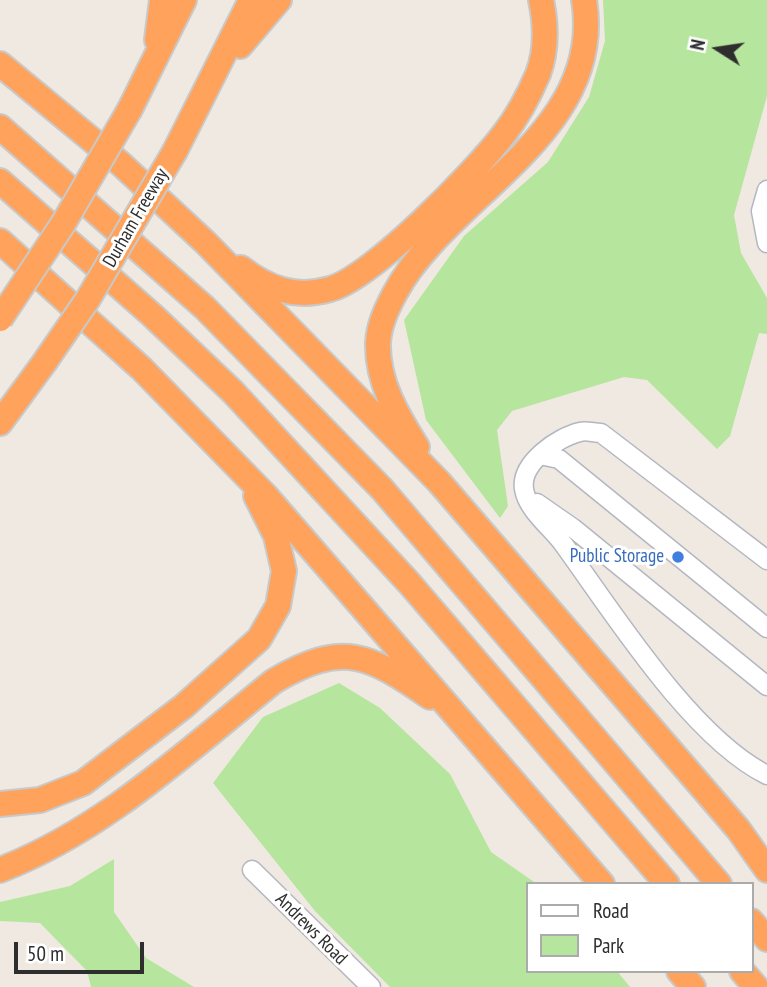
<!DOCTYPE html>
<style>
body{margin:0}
#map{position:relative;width:767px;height:987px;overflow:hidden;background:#efe9e1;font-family:"PT Sans Narrow",sans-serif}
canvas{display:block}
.legend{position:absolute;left:526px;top:882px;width:228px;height:91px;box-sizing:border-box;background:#fff;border:2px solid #ababab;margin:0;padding:9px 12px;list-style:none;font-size:21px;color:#2e2e2e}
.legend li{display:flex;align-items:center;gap:14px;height:35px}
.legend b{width:35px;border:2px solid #ababab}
.north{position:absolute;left:683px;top:14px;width:70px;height:70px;-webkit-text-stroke:5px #fff;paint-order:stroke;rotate:282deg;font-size:19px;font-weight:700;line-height:28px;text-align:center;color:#2e2e2e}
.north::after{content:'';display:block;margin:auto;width:24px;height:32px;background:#2e2e2e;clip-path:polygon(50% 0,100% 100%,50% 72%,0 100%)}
.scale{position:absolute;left:14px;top:942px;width:130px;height:32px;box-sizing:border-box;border:4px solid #2e2e2e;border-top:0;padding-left:9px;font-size:21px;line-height:24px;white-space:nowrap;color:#2e2e2e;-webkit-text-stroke:5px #fff;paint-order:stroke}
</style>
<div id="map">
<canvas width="767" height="987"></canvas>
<ul class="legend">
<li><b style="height:9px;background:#fff"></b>Road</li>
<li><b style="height:19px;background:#b6e59e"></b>Park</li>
</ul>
<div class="north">N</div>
<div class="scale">50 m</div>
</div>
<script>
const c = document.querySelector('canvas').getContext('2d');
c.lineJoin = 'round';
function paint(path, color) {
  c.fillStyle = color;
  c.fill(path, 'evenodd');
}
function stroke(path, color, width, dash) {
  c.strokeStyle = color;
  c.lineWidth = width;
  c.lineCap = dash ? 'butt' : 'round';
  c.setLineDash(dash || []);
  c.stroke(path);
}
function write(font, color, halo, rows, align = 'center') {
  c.font = font + ' "PT Sans Narrow",sans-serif';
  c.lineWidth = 6;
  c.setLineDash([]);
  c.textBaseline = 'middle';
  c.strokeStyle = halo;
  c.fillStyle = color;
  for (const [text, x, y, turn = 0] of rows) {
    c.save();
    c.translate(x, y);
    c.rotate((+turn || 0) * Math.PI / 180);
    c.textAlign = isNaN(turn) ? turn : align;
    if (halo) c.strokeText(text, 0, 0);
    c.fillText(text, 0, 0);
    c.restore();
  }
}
const green = new Path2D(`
 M603,0H767V96L734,215L741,253L767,298V334L759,333L730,436L717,449L647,380L624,377L512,411L497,430L508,506L500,518L426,420L404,320L464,236L548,162L589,97L605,41Z
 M339,683L380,708L450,774L491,852L537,884H527V971H617L630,987H390L315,911L213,783L263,717Z
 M114,859V912L146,958L194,987H91L87,971L40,923L0,921V902L70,886Z`);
const minor = new Path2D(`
 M767,190L761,211L767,243
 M540,455L559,459L767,628
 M537,503L573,528L767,686
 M767,560L601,433C594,433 586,430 580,432C558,437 520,463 524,489C527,510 552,528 564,545C614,614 692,738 767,775
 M252,870L371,987`);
const highway = new Path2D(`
 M157,40L162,0
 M240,46L279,0
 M0,64L121,164L206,243L439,482L738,829L767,870
 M130,109L184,0
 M0,127L205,308L382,489L719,884
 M175,151L251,0
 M0,181L152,315L233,392L410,584L667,884
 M0,241L142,369L266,496L602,884
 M241,268C268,289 296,299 330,289C372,278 476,171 504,134C518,116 529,95 538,74C547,50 546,24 541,0
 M0,423L44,363
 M417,447C397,415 377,382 378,343C379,325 386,310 395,293C448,194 606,134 584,0
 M0,804L40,800L83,783L184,706L259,639L278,606L284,571L276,536L256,496
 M0,870C104,830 188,750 274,681C344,640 369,655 430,697
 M751,921L767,939
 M679,971L693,987
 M742,971L756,987`);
const highwayBridge = new Path2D(`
 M0,319L63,224L130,109
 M44,363L88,299L175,151`);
const markers = [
 [678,557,7,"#3f7fe0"]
];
const streetNames = [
 ["Durham Freeway",136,218,-60],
 ["Andrews Road",311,929,45]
];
const shopNames = [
 ["Public Storage",664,557]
];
paint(green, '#b6e59e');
stroke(minor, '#b4b7c1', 21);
stroke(highway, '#c9c9c9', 28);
stroke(minor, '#fff', 18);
stroke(highway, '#ffa35c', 24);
stroke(highwayBridge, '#c9c9c9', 28, []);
stroke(highwayBridge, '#ffa35c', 24);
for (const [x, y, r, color] of markers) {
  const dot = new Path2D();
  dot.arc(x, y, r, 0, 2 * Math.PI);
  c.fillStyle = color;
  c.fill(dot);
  stroke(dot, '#fff', 2.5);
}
write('19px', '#2e2e2e', '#fff', streetNames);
write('19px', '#366cbe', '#fff', shopNames, 'right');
</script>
